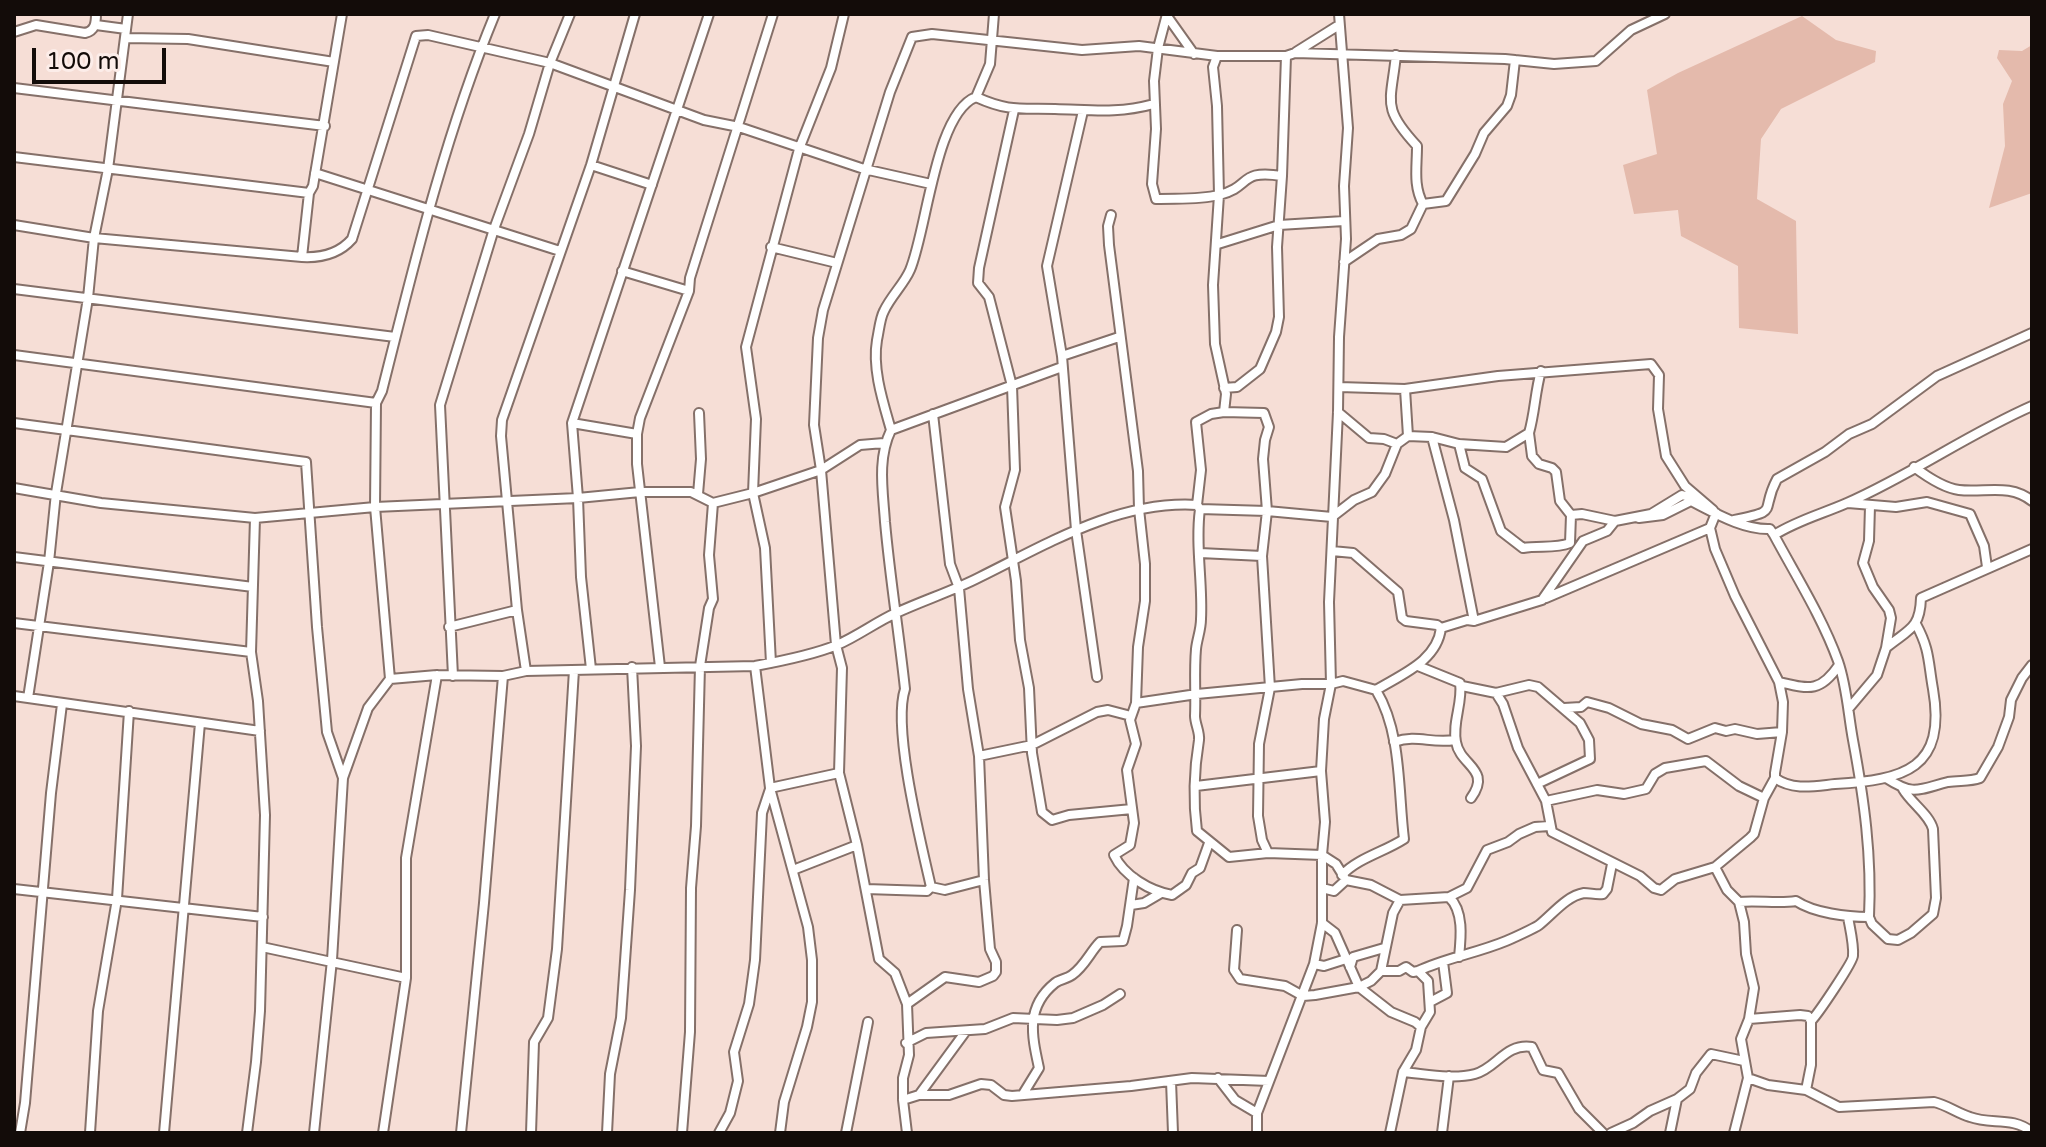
<!DOCTYPE html>
<style>
body{margin:0}
#map{position:relative;width:2046px;height:1147px;overflow:hidden;background:#f6ded6;font-family:"Varela Round",sans-serif}
canvas{display:block}
.frame{position:absolute;inset:0;border:16px solid #130c09;pointer-events:none}
.scale{position:absolute;left:32px;top:48px;width:134px;height:36px;box-sizing:border-box;border:4px solid #130c09;border-top:0;padding-left:10px;font-size:24px;line-height:28px;white-space:nowrap;color:#130c09;-webkit-text-stroke:6px #fcede9;paint-order:stroke}
</style>
<div id="map">
<canvas width="2046" height="1147"></canvas>
<div class="frame"></div>
<div class="scale">100 m</div>
</div>
<script>
const c = document.querySelector('canvas').getContext('2d');
c.lineJoin = 'round';
function paint(path, color) {
  c.fillStyle = color;
  c.fill(path, 'evenodd');
}
function stroke(path, color, width, dash) {
  c.strokeStyle = color;
  c.lineWidth = width;
  c.lineCap = dash ? 'butt' : 'round';
  c.setLineDash(dash || []);
  c.stroke(path);
}
const green = new Path2D(`
 M1802,16L1836,40L1876,51L1875,62L1781,109L1761,139L1757,199L1796,221L1798,334L1739,328L1738,266L1681,236L1678,210L1634,214L1623,165L1657,154L1647,90L1678,73Z
 M2032,45V193L1989,208L2005,146L2003,104L2012,81L1997,58L1999,50L2022,51Z`);
const street = new Path2D(`
 M1167,14L1158,48L1154,81L1156,129L1152,184L1156,199C1177,198 1199,200 1219,195C1252,187 1238,169 1282,176
 M1167,16L1194,54
 M96,25L126,29
 M14,32L36,25L85,33C95,31 96,23 96,14
 M126,38L188,39L334,62
 M1296,52L1339,25
 M1396,55C1391,103 1381,107 1417,146C1417,168 1413,185 1423,204
 M14,88L325,126
 M976,97C1009,112 1021,108 1055,109C1093,110 1116,114 1154,104
 M1014,110L979,268L978,283L989,297L1012,386L1015,470L1005,507L1016,581L1020,640L1029,688L1032,753L1042,812L1052,820L1069,815L1132,809
 M1083,111L1047,266L1062,356L1076,530L1097,677
 M14,157L309,193
 M591,165L652,185
 M315,173L560,251
 M1111,215L1108,226L1109,245L1138,471L1139,509L1145,564V601L1138,647L1136,703L1130,720L1136,744L1127,770L1134,823L1130,845L1114,855C1124,876 1150,891 1172,895L1186,885L1192,873L1200,868L1209,843
 M14,225L94,238L302,257C321,258 339,254 352,239L416,36L428,35L550,63L704,120L739,127L864,169L931,184
 M1218,244L1279,225L1344,221
 M771,247L837,263
 M302,257L309,193L313,186L342,14
 M1344,262L1378,239L1401,235L1411,229L1423,204L1446,201L1475,154L1484,133L1507,106L1511,95L1515,60
 M622,271L689,291
 M14,289L395,337
 M14,355L376,403
 M1062,356L1119,337
 M1339,387L1405,389L1498,376L1651,364L1659,375L1658,409L1666,456L1685,486L1713,510
 M1224,388L1237,387L1260,369L1276,332L1279,317L1277,247L1282,176L1286,56
 M1405,389L1408,436
 M1224,412L1264,413L1269,427L1265,440L1263,459L1267,511L1262,556L1270,688L1259,744L1258,816L1262,840L1268,853L1322,855L1336,864L1346,880L1371,885L1400,900L1449,897L1467,888L1487,850L1508,842L1519,834L1535,827L1549,826
 M1338,412L1369,438L1384,439L1397,444
 M14,423L306,462L317,627L327,732L343,778
 M572,423L637,434
 M891,430L1062,367
 M1529,433L1532,456L1539,464L1552,468L1556,472L1560,501L1571,515
 M1459,444L1506,447L1529,433C1535,412 1535,392 1541,371
 M1914,467C1926,476 1944,488 1959,490C1985,493 2010,483 2032,501
 M14,488L101,503L255,518L375,507L578,498L640,492H691L713,503L753,493L821,470L860,445L884,443
 M698,494L701,459L699,413
 M1848,503L1896,507L1927,502L1970,514L1984,546L1987,567
 M1197,505L1201,470L1196,422L1211,414L1224,412L1226,394L1215,344L1213,285L1219,195L1217,106L1213,67L1217,56
 M1200,509C1195,545 1203,583 1201,619C1201,630 1197,639 1196,649C1194,671 1196,694 1195,716C1195,724 1200,732 1199,740C1194,770 1193,801 1197,831L1229,857L1268,853
 M1716,513L1710,528L1715,549L1735,596L1779,682L1783,702L1782,732L1775,773V778C1793,791 1815,786 1835,784C1904,780 1947,769 1933,689C1928,661 1930,650 1916,624
 M1639,518L1663,515L1691,501C1715,513 1743,530 1770,529L1774,535C1796,576 1822,617 1838,661C1847,687 1848,713 1853,740C1864,799 1872,856 1869,917L1872,924L1888,939L1898,940L1911,933L1933,914L1936,898L1933,829C1929,814 1911,803 1903,789
 M1734,520C1782,510 1759,513 1777,479L1825,452L1849,434L1872,424L1937,376L2032,333
 M1774,535C1798,520 1822,514 1847,503C1911,475 1968,434 2032,406
 M1332,551L1353,553L1391,586L1398,592L1402,618L1406,621L1437,625L1441,628L1467,620L1474,621L1454,520L1432,437
 M1200,553L1262,556
 M14,557L253,587
 M1546,598L1710,528
 M1474,621L1542,600L1583,541L1607,531L1615,521L1651,514L1682,495L1697,499
 M14,623L251,652
 M449,627L517,610
 M1887,647C1909,629 1920,629 1921,598L2032,549
 M771,663L765,548L753,493L756,419L746,347L799,149L831,68L844,14
 M755,666L770,788L808,927L812,960V1002L807,1027L784,1102L780,1133
 M1418,666L1460,683C1463,703 1452,722 1456,742C1460,766 1492,769 1471,798
 M660,667L637,464V434L640,418L689,291L690,278L773,14
 M591,669L581,577L578,498L572,423L709,14
 M526,671L517,610L501,436L502,420L591,165L635,14
 M453,676L440,405L494,229L529,134L550,63L570,14
 M390,679L375,507L376,403L382,391C414,264 445,135 495,14
 M1779,682C1809,689 1820,693 1839,665
 M1462,686L1496,693L1529,685L1538,687L1580,723L1589,740L1590,759L1537,784
 M1376,690C1402,674 1437,661 1441,628
 M1496,693L1503,704L1518,748L1546,801L1552,832L1640,876L1654,888L1661,890L1675,879L1715,867L1750,838L1754,834L1764,798L1775,778
 M14,696L260,731
 M28,698L49,562L56,493L88,298L94,238L108,169L128,14
 M1136,703L1197,694L1302,684H1331L1343,681L1376,690C1402,733 1398,791 1404,839C1384,852 1358,858 1342,875
 M1850,707L1877,675L1886,648L1891,618L1889,610L1873,587L1863,563L1869,541L1870,506
 M1564,708L1581,707L1587,702L1609,708L1641,724L1672,730L1688,739L1715,728L1726,731L1735,729L1757,734L1782,732
 M1394,742C1418,734 1430,744 1455,740
 M979,756L1032,745L1097,712L1108,710L1131,716
 M1886,778C1914,796 1917,790 1948,782C1959,780 1969,782 1980,778L1998,747L2009,717L2011,700L2022,678L2032,665
 M1196,786L1321,771
 M770,788L839,773
 M1546,801L1597,790L1624,794L1646,789L1655,774L1665,768L1706,761L1739,786L1764,798
 M1715,867L1727,890L1739,902L1744,922L1746,954L1754,988L1749,1019L1741,1039L1748,1078L1734,1133
 M793,870L857,845
 M984,880L945,890L931,887C921,843 892,728 905,689C899,633 890,578 885,522C883,491 877,459 891,430C883,402 872,369 877,340C879,331 880,318 884,311C891,296 904,284 910,270C927,230 935,113 976,97L990,64L994,14
 M1322,888L1334,891L1346,880
 M14,889L263,917
 M866,889L927,891L931,887
 M1449,897C1464,911 1461,938 1459,957
 M1739,902C1758,900 1778,904 1796,901C1814,913 1847,917 1869,917
 M1131,905L1144,903L1161,893
 M1322,923L1335,933L1359,987L1391,1012L1415,1022L1421,1027
 M1237,930L1234,970L1240,979L1285,986L1303,996L1315,995L1359,987L1371,981L1381,971H1399L1406,967L1413,972L1418,971L1428,981L1430,1012L1421,1027L1416,1050L1403,1072L1390,1133
 M262,947L406,978
 M1314,964L1324,966L1346,959
 M1350,967L1353,957L1384,948
 M1381,971L1393,913L1400,900
 M1418,971C1446,958 1477,953 1506,941C1511,939 1535,928 1539,925C1552,915 1566,896 1584,893C1590,893 1597,895 1603,894L1607,889L1612,864
 M1430,1002L1447,993L1443,962
 M907,1004L945,977L979,982L993,976L996,972V962L990,949L984,880L979,756L968,689L959,588L950,564L933,414
 M1749,1019L1800,1015L1808,1016L1811,1021C1818,1014 1853,962 1853,956C1854,944 1850,929 1848,917
 M906,1043L926,1033L985,1029L1013,1018L1057,1020L1073,1018L1103,1005L1120,994
 M1403,1072C1426,1074 1452,1080 1475,1074C1497,1068 1505,1043 1532,1047L1543,1070L1558,1073L1579,1109L1603,1133
 M1218,1078L1235,1100L1257,1113
 M1748,1078L1768,1085L1806,1090L1839,1107L1934,1102C1947,1105 1957,1113 1970,1117C1991,1125 2012,1116 2032,1132
 M1171,1081L1173,1133
 M1806,1090L1811,1065V1021
 M1023,1094L1039,1068C1032,1036 1025,1007 1055,983C1060,979 1067,979 1072,975C1085,966 1090,952 1100,942L1123,941L1127,926L1134,878
 M919,1095H949L981,1084L991,1085L1004,1095L1012,1096L1131,1086L1192,1078L1269,1081
 M903,1100L919,1095L966,1031
 M20,1133L25,1103L51,793L62,704
 M90,1133L98,1011L117,899L129,711
 M164,1133L200,723
 M247,1133L256,1062L260,1011L265,815L258,701L251,652L255,518
 M314,1133L332,960L343,778L368,708L390,679L437,675L503,676L526,671L755,666C782,661 813,655 837,645C858,636 876,622 896,613C924,600 953,591 980,577C1047,544 1119,500 1197,505L1200,509L1267,511L1332,517L1354,500L1372,492L1385,474L1397,444L1408,436L1432,437L1459,444L1465,468L1482,479L1501,531L1523,548C1539,545 1555,549 1570,543L1571,515L1582,514L1615,521
 M383,1133L406,978V858L437,675
 M461,1133L484,903L503,676
 M531,1133L534,1042L548,1018L557,949L574,670
 M607,1133L610,1074L621,1018L630,890L636,746L632,667
 M682,1133L690,1032L691,888L696,826L700,666L709,608L713,599L709,555L713,503
 M719,1133L730,1113L738,1081L734,1052L749,1004L755,960L762,813L770,789
 M846,1133L868,1022
 M907,1133L903,1100V1078L909,1055L907,1004L895,973L879,959L857,845L839,773L842,668L836,645L821,470L814,425L818,338L823,310L890,92L912,37L932,34L1082,50L1139,46L1217,56H1286L1295,53L1505,59L1554,64L1596,61L1631,30L1665,14
 M1257,1133V1113L1314,964L1322,923V855L1325,822L1321,771L1324,719L1331,684L1329,602L1338,412L1339,337L1346,239L1344,186L1348,128L1339,14
 M1442,1133L1449,1076
 M1611,1133L1633,1123L1650,1111L1677,1099L1690,1089L1696,1073L1711,1054L1744,1061
 M1670,1133L1677,1099`);
paint(green, '#e4baac');
stroke(street, '#857069', 12);
stroke(street, '#fff', 8);
</script>
